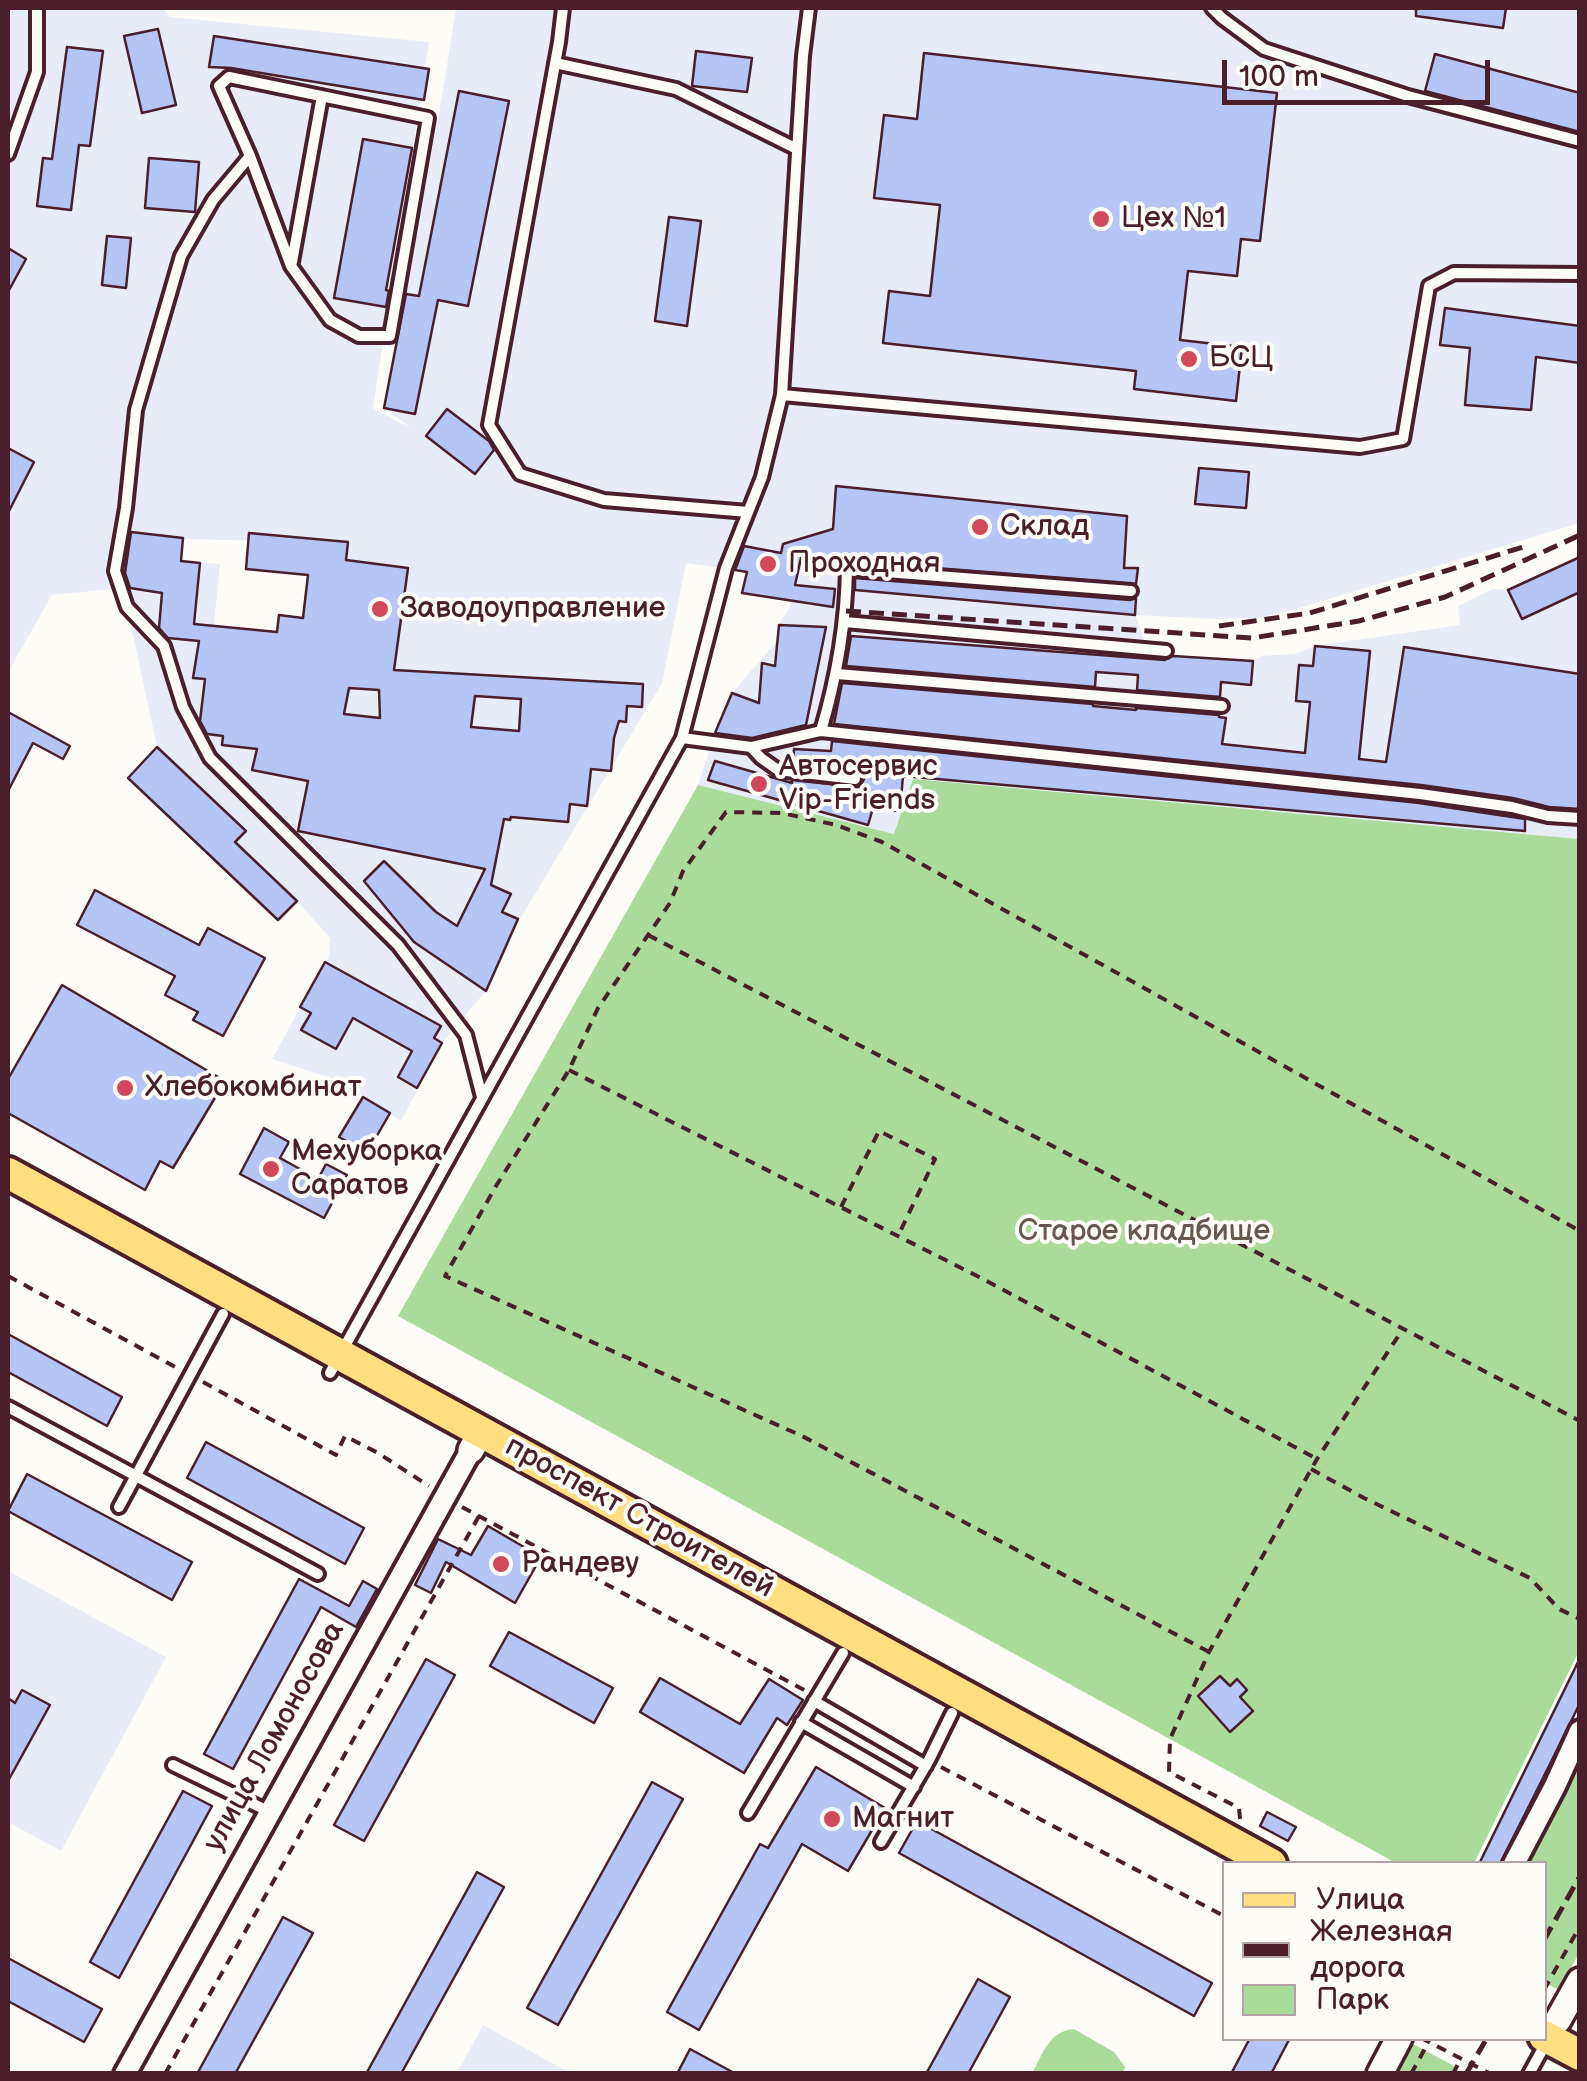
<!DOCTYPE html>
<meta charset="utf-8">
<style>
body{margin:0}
#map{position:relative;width:1587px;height:2081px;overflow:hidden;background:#fdfcf7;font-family:"Balsamiq Sans",sans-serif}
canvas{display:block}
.frame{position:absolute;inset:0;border:10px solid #4a1f2b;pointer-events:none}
.legend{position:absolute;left:1222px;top:1861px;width:325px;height:180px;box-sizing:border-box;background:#fdfcf7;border:2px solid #b5a4a5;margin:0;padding:12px 18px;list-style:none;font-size:30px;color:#4a1f2b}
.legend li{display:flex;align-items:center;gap:20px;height:50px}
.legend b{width:50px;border:2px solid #b5a4a5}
.scale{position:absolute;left:1222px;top:60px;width:268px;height:45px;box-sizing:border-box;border:5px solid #4a1f2b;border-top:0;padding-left:12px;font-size:30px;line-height:35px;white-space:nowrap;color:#4a1f2b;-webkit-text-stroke:8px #fdfcf7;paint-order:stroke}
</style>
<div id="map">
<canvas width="1587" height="2081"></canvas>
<div class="frame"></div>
<ul class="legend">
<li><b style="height:12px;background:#fddf80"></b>Улица</li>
<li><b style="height:12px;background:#4a1f2b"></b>Железная дорога</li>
<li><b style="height:28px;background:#aadb9b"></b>Парк</li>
</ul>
<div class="scale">100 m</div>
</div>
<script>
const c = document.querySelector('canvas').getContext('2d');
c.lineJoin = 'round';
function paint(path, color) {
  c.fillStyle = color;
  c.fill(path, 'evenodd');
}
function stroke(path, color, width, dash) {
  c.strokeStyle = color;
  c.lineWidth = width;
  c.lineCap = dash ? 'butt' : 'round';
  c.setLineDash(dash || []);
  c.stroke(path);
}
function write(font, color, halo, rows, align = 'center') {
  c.font = font + ' "Balsamiq Sans",sans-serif';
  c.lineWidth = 8;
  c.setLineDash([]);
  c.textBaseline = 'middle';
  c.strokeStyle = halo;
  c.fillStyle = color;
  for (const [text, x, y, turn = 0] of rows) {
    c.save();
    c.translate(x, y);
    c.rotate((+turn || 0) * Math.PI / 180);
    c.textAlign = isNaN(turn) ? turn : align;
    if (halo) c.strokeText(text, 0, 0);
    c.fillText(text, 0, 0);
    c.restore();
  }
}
const built = new Path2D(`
 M8,8H164L170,17L429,42L373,408L412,429L384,408L443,91L456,8H1579V523L1296,609L1257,618L1215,619L1135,615L1150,655L1253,661L1262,656L1294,654L1315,646L1460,625L1458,606L1493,589L1508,590L1579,557V839L913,779L895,834L698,785L715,733L732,693L777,641L779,625L793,601L803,546L784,544L781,553L740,546L735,570L686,563L662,683L512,932L486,991L442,1043L401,1121L363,1097L349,1084L272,1059L329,956L330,938L297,901L235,842L245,831L157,747L123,588L52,595L8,672ZM183,539L348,543L338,639L214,626L220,564L181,561Z
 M8,1571L166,1657L61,1851L8,1822Z
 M483,2025L570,2073H457Z`);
const green = new Path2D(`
 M913,779L1579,839V1651L1474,1863H1396L398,1316L698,785L894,834Z
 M1579,1767V1953L1559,1990L1545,1983L1544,1864L1527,1863Z
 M1074,2029L1114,2052L1125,2067L1123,2073H1032C1043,2054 1049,2031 1074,2029Z
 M1407,2041L1458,2068L1456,2073L1390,2074Z`);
const building = new Path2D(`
 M1416,8H1506L1503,28L1416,16Z
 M158,29L176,105L142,113L124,36Z
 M214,36L429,69L424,100L231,68L209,67Z
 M67,47L103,51L90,146L79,145L71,210L37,206L43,158L52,159Z
 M696,51L752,58L747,92L692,86Z
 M924,53L1277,93L1260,241L1241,239L1237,276L1188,271L1180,340L1242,347L1236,401L1134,389L1136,371L883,343L889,291L930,296L940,205L874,198L884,115L917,119Z
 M1435,54L1580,93V132L1425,91Z
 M459,91L509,101L468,306L438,300L415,414L384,408L406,294L419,296Z
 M363,139L412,148L386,290L389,291L386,307L334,298Z
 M149,158L199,162L195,212L145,208Z
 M669,217L701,221L687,326L655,321Z
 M107,236L131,238L126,288L102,285Z
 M8,248L26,259L8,292Z
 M1445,308L1580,326V363L1536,357L1531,410L1465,405L1470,348L1440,345Z
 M447,409L489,441L494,450L475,474L426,436Z
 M8,448L34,462L8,513Z
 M1199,468L1249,472L1246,508L1195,504Z
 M836,486L1127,516L1124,568H1138L1136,584L801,558L795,585L835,589L833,607L742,593L747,572L735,570L744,546L781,553L783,544L833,529Z
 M131,532L183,538L181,561L200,563L194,624L277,632L279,615L303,618L308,575L246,569L249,533L348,542L346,560L408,568L394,670L643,684L642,707L627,706L626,722L619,721L614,738L611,771L591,769L587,806L570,804L568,822L511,817L510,820L504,819L491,885L511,894L502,912L518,919L486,991L414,942L364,881L384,861L436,912L457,926L485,869L298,831L308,781L252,770L257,749L222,745L223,736L207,734L200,721L205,679L193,678L199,641L168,638L159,628L162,593L130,588L125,573ZM349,688L379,690L380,718L344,714ZM475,696L521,699L519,731L471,727Z
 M1580,557V592L1522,619L1508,590Z
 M855,578L1130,600L1136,598L1135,615L855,590Z
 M779,625L826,627L806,725L752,738L715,733L732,693L759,703L762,663L775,666Z
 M851,636L1165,660L1173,656L1253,661L1251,685L1221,682L1220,697L1137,690L1138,675L1096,672L1095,687L846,666Z
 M1315,646L1370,651L1359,759L1386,762L1404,647L1580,674V809L1549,807L1513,798L1421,785L834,724L842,683L1093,704V706L1136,710V708L1219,715V717L1226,718L1222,744L1305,753L1310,702L1296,701L1299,665L1313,666Z
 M8,712L70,746L63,759L33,743L8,791Z
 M832,741L1419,803L1525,819V831L903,776L900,811L873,808L868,825L708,780L715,761L792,783V780L859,787L864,779L861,773L857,771L793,763L794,749L831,751Z
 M157,747L246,831L235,842L297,901L278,920L128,778Z
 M95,890L199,945L208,928L265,958L223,1036L193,1020L198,1012L165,995L175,976L77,925Z
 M325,962L441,1026L434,1038L442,1043L417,1088L398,1077L412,1051L353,1018L336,1049L301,1030L311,1013L300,1007Z
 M62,985L225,1081L173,1168L160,1161L145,1190L8,1113V1079Z
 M363,1097L390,1113L367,1153L339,1137Z
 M264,1128L289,1142L280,1158L318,1179L326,1164L347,1175L324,1218L240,1174Z
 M8,1334L122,1397L107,1426L8,1372Z
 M206,1442L364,1528L345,1564L187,1478Z
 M27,1474L192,1562L172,1600L8,1511Z
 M488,1526L541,1557L515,1603L446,1562L431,1593L415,1585L438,1539L471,1555Z
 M299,1579L349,1606L363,1581L377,1589L356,1627L321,1607L233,1769L204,1754Z
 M509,1632L613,1688L594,1723L490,1666Z
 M1580,1658V1703L1553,1758L1500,1864H1479Z
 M426,1659L455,1675L364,1841L334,1825Z
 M1220,1676L1230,1686L1237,1679L1247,1690L1240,1697L1253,1711L1230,1732L1198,1696Z
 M660,1678L740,1724L769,1679L803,1700L787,1725L777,1718L744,1773L640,1712Z
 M22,1690L50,1705L8,1781V1698L15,1703Z
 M816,1767L885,1808L848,1871L802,1844L699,2030L667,2012L760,1844L768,1848Z
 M652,1782L683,1799L558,2025L527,2008Z
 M183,1791L212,1806L119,1978L90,1962Z
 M1267,1812L1296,1827L1288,1841L1260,1826Z
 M917,1821L1212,1983L1194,2016L899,1853Z
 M477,1872L504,1887L401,2074H366Z
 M283,1917L313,1933L235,2074H197Z
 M8,1958L102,2009L84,2042L8,2001Z
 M978,1979L1010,1997L968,2074H926Z
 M1250,2038H1290L1271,2074H1231Z
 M690,2049L736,2074H677Z`);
const path = new Path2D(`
 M648,935L1580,1421
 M569,1070L983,1279L1317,1459
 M841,1207L879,1131L935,1159L898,1236
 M8,1276L177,1368
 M203,1382L336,1455L345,1436L378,1453L429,1486
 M1311,1469L1364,1498L1530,1578L1559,1609L1580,1619
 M462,1507L806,1691
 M1209,1652L802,1436L445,1276L496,1186L569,1070L598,1008L670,903L683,871L726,812L782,813L836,825L882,842L1580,1231
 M941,1767L1224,1916
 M1240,1819L1239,1808L1169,1772L1170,1739L1209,1652L1317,1459L1403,1329
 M1544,1990L1580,1926
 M1421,2038L1491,2074
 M165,2074L479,1516
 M1411,2074L1428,2043
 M1453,2074L1461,2058`);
const service = new Path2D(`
 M563,8L559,42L489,425L520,474L604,500L748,512
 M1212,8L1222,18L1264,49L1408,96L1580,141
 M555,63L676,89L797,149
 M229,77L428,118L390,336H359L330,320L291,266L250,156L219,86Z
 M8,154L37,72V8
 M250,156L213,200L181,256L136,410L126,508L115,571L127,607L164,646L183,707L210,758L398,945L466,1035L482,1097
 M292,262L322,96
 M782,395L1360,447L1403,439L1429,286L1454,273L1580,274
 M845,622L1166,651
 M837,674L1222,706
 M821,731C837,677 846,625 847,569L1131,591
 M682,738L751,747L821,731L1420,794L1512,807L1548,816L1580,818
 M751,747L761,758L778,770L855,779
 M330,1373L682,738L726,568L762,477L782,395L803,56L809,8
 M8,1407L318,1574
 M119,1507L223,1314
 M814,1701L926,1766
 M801,1722L914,1787
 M173,1765L270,1812
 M748,1813L843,1653
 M881,1842L929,1760L952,1713
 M1529,2074L1546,2043`);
const minor = new Path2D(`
 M1514,1864L1555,1786L1580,1731
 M125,2074L471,1450`);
const tertiary = new Path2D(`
 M471,1450L481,1432
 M1558,2020L1580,1981
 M1380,2074L1399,2038`);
const primary = new Path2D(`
 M8,1173L1271,1864
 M1544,2036L1580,2055`);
const rail = new Path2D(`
 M846,611L1252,638L1359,621L1445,597L1580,535
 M1219,626L1310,613L1523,547
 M1544,1940L1580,1876
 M1466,2074L1487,2038`);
const markers = [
 [1101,219,10,"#d1495b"],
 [1189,359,10,"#d1495b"],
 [980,527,10,"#d1495b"],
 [768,564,10,"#d1495b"],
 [380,609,10,"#d1495b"],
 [759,784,10,"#d1495b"],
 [125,1088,10,"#d1495b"],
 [271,1169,10,"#d1495b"],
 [501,1564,10,"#d1495b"],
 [832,1819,10,"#d1495b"]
];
const poiNames = [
 ["Цех №1",1121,219],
 ["БСЦ",1209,359],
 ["Склад",1000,527],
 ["Проходная",788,564],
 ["Заводоуправление",400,609],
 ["Автосервис",779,767],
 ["Vip-Friends",779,801],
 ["Хлебокомбинат",145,1088],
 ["Мехуборка",291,1152],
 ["Саратов",291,1186],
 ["Рандеву",521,1564],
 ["Магнит",852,1819]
];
const parkNames = [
 ["Старое кладбище",1144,1232]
];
const streetNames = [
 ["проспект Строителей",639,1518,29],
 ["улица Ломоносова",275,1737,-61]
];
paint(built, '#e7ecf7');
paint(green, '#aadb9b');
paint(building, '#b5c6f6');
stroke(building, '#4a1f2b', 2.5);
stroke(service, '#4a1f2b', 18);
stroke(minor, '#4a1f2b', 28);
stroke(tertiary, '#4a1f2b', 32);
stroke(primary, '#4a1f2b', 38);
stroke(path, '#4a1f2b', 4, [10, 8]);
stroke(service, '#fdfcf7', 10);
stroke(minor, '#fdfcf7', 20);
stroke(tertiary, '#fdfcf7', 25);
stroke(primary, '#fddf80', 30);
stroke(rail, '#4a1f2b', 5, [15, 8]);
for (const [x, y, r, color] of markers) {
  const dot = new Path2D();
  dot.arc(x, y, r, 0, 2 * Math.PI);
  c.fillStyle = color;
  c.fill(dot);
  stroke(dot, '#fdfcf7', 4);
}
write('30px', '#4a1f2b', '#fdfcf7', poiNames, 'left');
write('30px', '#67574d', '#fdfcf7', parkNames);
write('30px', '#4a1f2b', '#fdfcf7', streetNames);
</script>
